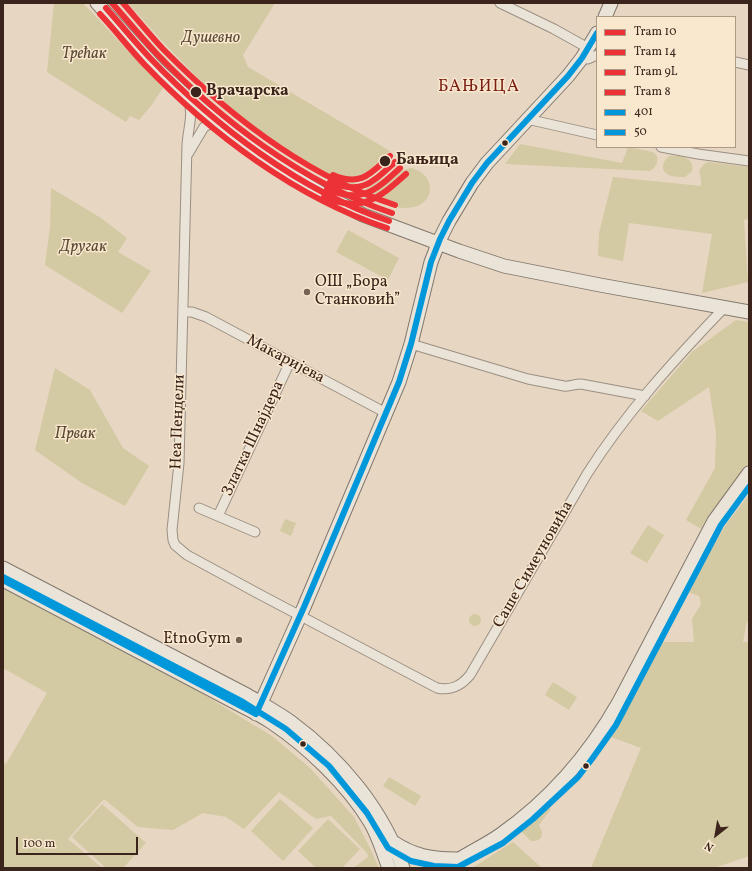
<!DOCTYPE html>
<meta charset="utf-8">
<style>
body{margin:0}
#map{position:relative;width:752px;height:871px;overflow:hidden;background:#e7d7c2;font-family:Vollkorn,serif}
canvas{display:block}
.frame{position:absolute;inset:0;border:4px solid #3a241b;pointer-events:none}
.legend{position:absolute;left:596px;top:16px;width:140px;height:132px;box-sizing:border-box;background:#f9e7ce;border:1px solid #ad9986;margin:0;padding:5px 7px;list-style:none;font-size:12px;color:#3a241b}
.legend li{display:flex;align-items:center;gap:8px;height:20px}
.legend b{width:20px;border:1px solid #ad9986}
.north{position:absolute;left:696px;top:815px;width:40px;height:40px;-webkit-text-stroke:3px #f9e7ce;paint-order:stroke;rotate:211deg;font-size:11px;font-weight:700;line-height:16px;text-align:center;color:#3a241b}
.north::after{content:'';display:block;margin:auto;width:14px;height:18px;background:#3a241b;clip-path:polygon(50% 0,100% 100%,50% 72%,0 100%)}
.scale{position:absolute;left:16px;top:837px;width:122px;height:18px;box-sizing:border-box;border:2px solid #3a241b;border-top:0;padding-left:5px;font-size:12px;line-height:14px;white-space:nowrap;color:#3a241b;-webkit-text-stroke:3px #f9e7ce;paint-order:stroke}
</style>
<div id="map">
<canvas width="752" height="871"></canvas>
<div class="frame"></div>
<ul class="legend">
<li><b style="height:5px;background:#ed3237"></b>Tram 10</li>
<li><b style="height:5px;background:#ed3237"></b>Tram 14</li>
<li><b style="height:5px;background:#ed3237"></b>Tram 9L</li>
<li><b style="height:5px;background:#ed3237"></b>Tram 8</li>
<li><b style="height:5px;background:#0098da"></b>401</li>
<li><b style="height:5px;background:#0098da"></b>50</li>
</ul>
<div class="north">N</div>
<div class="scale">100 m</div>
</div>
<script>
const c = document.querySelector('canvas').getContext('2d');
c.lineJoin = 'round';
function paint(path, color) {
  c.fillStyle = color;
  c.fill(path, 'evenodd');
}
function stroke(path, color, width, dash) {
  c.strokeStyle = color;
  c.lineWidth = width;
  c.lineCap = dash ? 'butt' : 'round';
  c.setLineDash(dash || []);
  c.stroke(path);
}
function write(font, color, halo, rows, align = 'center') {
  c.font = font + ' Vollkorn,serif';
  c.lineWidth = 3;
  c.setLineDash([]);
  c.textBaseline = 'middle';
  c.strokeStyle = halo;
  c.fillStyle = color;
  for (const [text, x, y, turn = 0] of rows) {
    c.save();
    c.translate(x, y);
    c.rotate((+turn || 0) * Math.PI / 180);
    c.textAlign = isNaN(turn) ? turn : align;
    if (halo) c.strokeText(text, 0, 0);
    c.fillText(text, 0, 0);
    c.restore();
  }
}
const green = new Path2D(`
 M54,3H83L163,88L151,106L139,120L130,116L126,122L47,72Z
 M128,3H275L243,55L248,67L390,151L352,186L341,185C317,169 291,156 269,139C216,100 171,52 128,3Z
 M520,144L622,163L628,147L653,152L657,156C658,163 656,167 650,171L505,164Z
 M669,156C680,155 695,157 692,171L685,177C680,177 673,177 669,175C660,171 662,162 669,156Z
 M708,162L749,167V219L744,220L748,282L702,293L712,234L629,223L623,261L598,256L599,233L613,177L701,186V179L699,171L703,165Z
 M411,168C433,172 437,199 417,206C399,213 370,199 353,194L361,192L392,173Z
 M51,188L101,218L127,238L118,252L151,271L122,313L45,265L50,227Z
 M348,230L399,258L388,280L336,252Z
 M736,320L749,322V463L708,516L701,529L686,520L715,468L716,432L709,387L658,421L641,411L692,352Z
 M55,368L90,390L123,448L149,466L125,506L82,483L35,450Z
 M749,495V627L747,620L743,642H749V856L714,868H591L641,748L611,737L661,642H694L692,619L701,604L699,596L688,592L705,559L727,523Z
 M285,519L296,523L291,536L280,531Z
 M648,525L664,535L647,563L630,553Z
 M3,587L183,682L272,736L310,768L354,817L371,850L379,868H353L368,857L367,853L331,816L316,819L279,792L244,829L226,817L203,813L173,830L138,827L104,799L68,839L102,868H3V762L6,764L47,693L3,668Z
 M469 620a6 6 0 1 1 12 0a6 6 0 1 1-12 0Z
 M553,682L577,697L569,710L545,695Z
 M389,777L421,796L415,806L383,786Z
 M280,799L313,828L283,861L251,831Z
 M102,804L146,843L123,868H106L72,837Z
 M548,806L551,809L539,825L542,832L541,838L536,841H531L521,831Z
 M328,819L360,849L342,868H316L298,851Z
 M513,842L542,868H472Z`);
const street = new Path2D(`
 M500,3L554,29L588,48
 M582,58L588,59L597,55
 M735,62L749,65
 M188,98C194,114 188,128 187,145L179,463L172,530L173,540L175,545L187,555L259,594L437,688C451,691 461,686 470,675L587,474C625,414 674,360 724,308
 M527,119L597,135
 M661,147L698,154L749,161
 M188,154L204,127L210,124L221,126
 M183,312H192L206,317L386,413
 M411,344L528,379L564,386C570,387 574,384 581,384L645,396
 M199,508L255,532
 M218,516L290,362`);
const secondary = new Path2D(`
 M97,3L157,69L188,98L207,114L250,147L288,173L324,195L363,215L459,251L504,266L600,285L749,312
 M605,17L611,3
 M3,568L247,695C262,704 277,712 291,722C341,759 383,810 403,868
 M3,580L242,706C252,711 262,716 271,722C307,746 348,785 370,822C379,837 383,853 389,868
 M256,714L304,607L399,382L411,344L431,262L440,239L449,221L472,183L487,163L568,76L582,58L597,33
 M393,842C414,856 432,859 457,859
 M446,868C463,855 483,847 500,835C550,800 589,755 619,702L714,521L749,473`);
const bus1 = new Path2D(`
 M3,580L256,714L304,607L399,382L411,344L431,262L440,239L449,221L472,183L487,163L568,76L582,58L597,33`);
const bus2 = new Path2D(`
 M3,577L243,702L286,729L329,766L367,813L388,848L411,861L434,866L458,867L503,843L533,819L578,777L592,759L616,725L721,525L749,487`);
const tram1 = new Path2D(`
 M112,3C127,20 141,37 156,53C220,120 303,183 392,213
 M330,182C361,195 372,183 395,162`);
const tram2 = new Path2D(`
 M106,8C121,25 135,42 150,58C215,126 300,191 389,221
 M327,189C362,204 375,191 400,168`);
const tram3 = new Path2D(`
 M123,3C136,18 149,34 163,49C228,115 306,176 395,205
 M333,175C361,187 370,174 390,156`);
const tram4 = new Path2D(`
 M100,14C115,30 129,48 144,64C210,133 296,198 387,228
 M324,197C362,213 378,199 406,174`);
const markers = [
 [196,92,6,"#3a241b"],
 [505,143,3.5,"#3a241b"],
 [385,161,6,"#3a241b"],
 [307,292,4,"#776355"],
 [239,640,4,"#776355"],
 [303,744,3.5,"#3a241b"],
 [586,766,3.5,"#3a241b"]
];
const parkNames = [
 ["Душевно",211,39],
 ["Трећак",84,55],
 ["Другак",83,248],
 ["Првак",75,435]
];
const stopNames = [
 ["Врачарска",206,92],
 ["Бањица",396,161]
];
const poiNames = [
 ["ОШ „Бора",315,283],
 ["Станковић”",315,301],
 ["EtnoGym",231,640,"right"]
];
const streetNames = [
 ["Макаријева",285,360,28],
 ["Неа Пендели",179,422,-88],
 ["Златка Шнајдера",254,439,-65],
 ["Саше Симеуновића",534,565,-60]
];
const neighbourhoodNames = [
 ["БАЊИЦА",479,88]
];
paint(green, '#d3c9a2');
stroke(street, '#9b8f82', 11);
stroke(secondary, '#82776c', 15);
stroke(street, '#eae3d8', 9);
stroke(secondary, '#eae3d8', 13);
stroke(bus1, '#0098da', 6);
stroke(bus2, '#0098da', 6);
stroke(tram1, '#ed3237', 6);
stroke(tram2, '#ed3237', 6);
stroke(tram3, '#ed3237', 6);
stroke(tram4, '#ed3237', 6);
for (const [x, y, r, color] of markers) {
  const dot = new Path2D();
  dot.arc(x, y, r, 0, 2 * Math.PI);
  c.fillStyle = color;
  c.fill(dot);
  stroke(dot, '#f9e7ce', 1.5);
}
write('italic 16px', '#5c4a36', '#f9e7ce', parkNames);
write('bold 16px', '#3a241b', '#f9e7ce', stopNames, 'left');
write('16px', '#3a241b', '#f9e7ce', poiNames, 'left');
write('16px', '#3a241b', '#f9e7ce', streetNames);
c.letterSpacing = '1px';
write('17px', '#7a1f14', '#f9e7ce', neighbourhoodNames);
c.letterSpacing = '0px';
</script>
